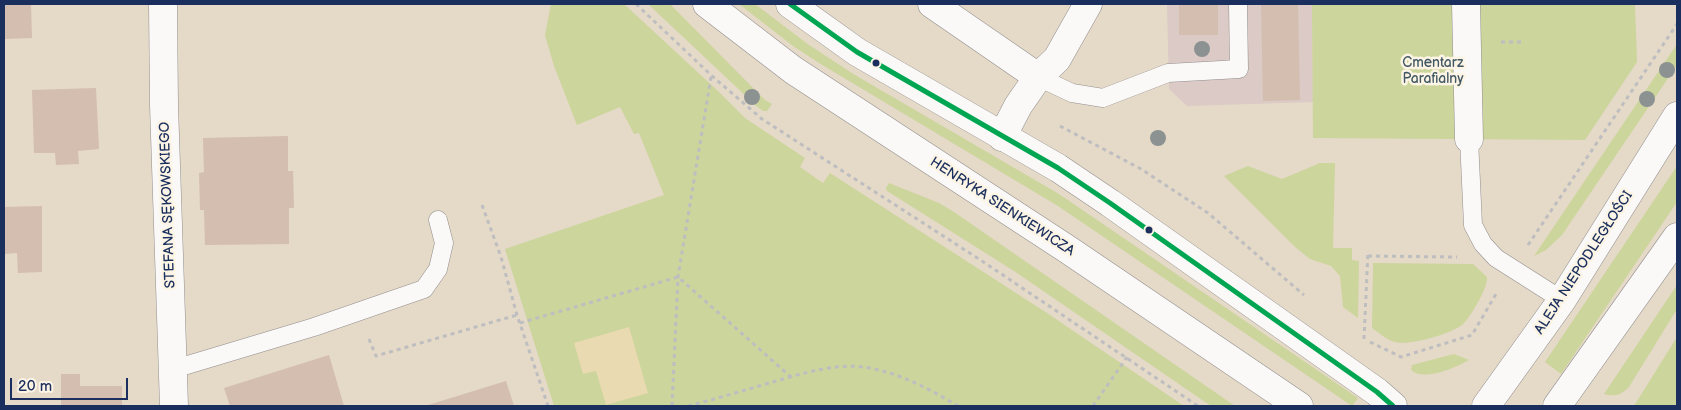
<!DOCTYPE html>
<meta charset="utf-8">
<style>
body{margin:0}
#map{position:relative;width:1681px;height:410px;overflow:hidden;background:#e5d9c8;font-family:"Balsamiq Sans",sans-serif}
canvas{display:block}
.frame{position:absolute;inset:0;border:5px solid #1b2f5e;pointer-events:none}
.scale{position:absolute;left:10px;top:378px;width:118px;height:22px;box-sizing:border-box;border:2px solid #1b2f5e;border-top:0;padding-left:6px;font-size:15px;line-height:18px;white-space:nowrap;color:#1b2f5e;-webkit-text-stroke:4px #fcf5e5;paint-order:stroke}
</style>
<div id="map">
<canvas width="1681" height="410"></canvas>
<div class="frame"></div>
<div class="scale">20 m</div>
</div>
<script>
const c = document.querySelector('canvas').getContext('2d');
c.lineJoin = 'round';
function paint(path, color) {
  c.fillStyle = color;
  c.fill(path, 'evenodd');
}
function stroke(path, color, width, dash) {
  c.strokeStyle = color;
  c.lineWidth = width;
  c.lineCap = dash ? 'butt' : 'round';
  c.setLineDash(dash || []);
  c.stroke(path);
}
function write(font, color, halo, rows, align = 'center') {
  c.font = font + ' "Balsamiq Sans",sans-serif';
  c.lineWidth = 5;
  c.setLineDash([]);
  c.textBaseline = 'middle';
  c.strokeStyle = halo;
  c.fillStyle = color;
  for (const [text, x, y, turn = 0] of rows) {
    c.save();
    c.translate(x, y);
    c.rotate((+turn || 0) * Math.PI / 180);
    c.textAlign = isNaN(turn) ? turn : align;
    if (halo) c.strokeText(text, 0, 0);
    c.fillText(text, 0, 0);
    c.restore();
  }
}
const industrial = new Path2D(`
 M1167,4H1312L1313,102L1187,106L1169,89Z`);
const green = new Path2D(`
 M551,4H624L718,91L745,118L805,158L800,167L823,183L830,173L1047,313L1184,406H554L505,249L664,195L639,133L634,134L620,107L577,125L554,66L545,35Z
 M648,4H670L765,100L772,104L767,111H763L747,99V97Z
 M739,4H755L809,45L855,75L1059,194L1358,398L1352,406L1058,206L819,63L793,46Z
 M1312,4H1635L1637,62L1585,140L1313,138Z
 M1677,44V65L1562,235L1546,250L1534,256Z
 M1320,163H1335L1333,248H1352V260L1359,261L1358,318L1343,307L1340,276L1331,266L1310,259L1295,247L1224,176L1248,166L1282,179Z
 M1677,166V202L1561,374L1545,362Z
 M889,183L939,203L954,212L1235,406H1211L1014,271L887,191L886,188Z
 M1373,263L1473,264L1487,277C1488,288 1470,318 1462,325C1450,334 1410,346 1395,342C1387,340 1379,333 1372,328Z
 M1677,285V309L1629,387C1621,395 1616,397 1604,394Z
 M1677,337V406H1634Z
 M1454,354L1469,360C1457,367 1424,382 1411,370L1412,365Z`);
const sand = new Path2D(`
 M629,327L648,393L606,405L596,371L583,374L574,343Z`);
const building = new Path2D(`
 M4,4H31L32,38L4,39Z
 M1179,4H1218V35H1179Z
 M1261,4H1298L1300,100L1263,101Z
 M96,88L99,149L78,151L79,164L56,165L55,153H34L32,90Z
 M288,136V171H293L294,208H289V244L205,245L204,210H200L199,173L204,172L203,138Z
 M42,206V272L18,273L17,253L4,254V207Z
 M329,355L344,406H230L224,388Z
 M61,374H80V386H122V406H61Z
 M506,381L514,406H425Z`);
const path = new Path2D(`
 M636,4L712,76L762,119L982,261L1198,406
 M1501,42H1524
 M1060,126L1141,169L1208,213L1304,295
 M482,205L501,257L517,315L548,406
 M1528,245L1677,24
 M1368,256L1457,257
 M520,323L678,277L791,377
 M369,339L376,356L517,315
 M1364,339L1368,251
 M1370,342L1401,357L1472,335L1496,294
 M672,406L678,277L711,77
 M688,406C715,399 742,391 769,383C798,375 832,363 863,367C898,372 928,388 958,406
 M1093,406L1127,357`);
const lane = new Path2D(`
 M1038,77L1072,93L1103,98L1168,73L1239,69L1238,4
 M1469,139L1473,225L1483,244L1496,258L1562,300
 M174,369L314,327L424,289L438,269L444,243L438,220`);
const street = new Path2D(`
 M163,4L164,105L174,406
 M932,4L1038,77
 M1466,4L1469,139
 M1002,137L1018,106L1038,77L1057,59L1088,4`);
const secondary = new Path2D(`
 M707,4L793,70L1067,249L1299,406
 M790,4L857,52L1058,168L1110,203L1377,392L1393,406
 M1486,406L1562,300L1677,116
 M1557,406L1677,237`);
const bus1 = new Path2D(`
 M790,4L857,52L1058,168L1110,203L1377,392L1393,406`);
const trees = [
 [1202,49],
 [1667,70],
 [752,97],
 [1647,99],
 [1158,138]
];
const markers = [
 [876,63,4.5,"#1b2f5e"],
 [1149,230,4.5,"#1b2f5e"]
];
const parkNames = [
 ["Cmentarz",1433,63],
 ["Parafialny",1433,79]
];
const streetNames = [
 ["STEFANA SĘKOWSKIEGO",168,205,-92],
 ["HENRYKA SIENKIEWICZA",1002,207,33],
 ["ALEJA NIEPODLEGŁOŚCI",1584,263,-57]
];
paint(industrial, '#dbcac6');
paint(green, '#ccd59b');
paint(sand, '#eadab1');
paint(building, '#d3beaf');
stroke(lane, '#908e8d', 19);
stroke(street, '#908e8d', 29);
stroke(secondary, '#908e8d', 29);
stroke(path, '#bebec0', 3, [4, 4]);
stroke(lane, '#fbf9f7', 18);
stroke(street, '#fbf9f7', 28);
stroke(secondary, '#fbf9f7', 28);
stroke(bus1, '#00a651', 5);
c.fillStyle = '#8b9291';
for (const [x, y] of trees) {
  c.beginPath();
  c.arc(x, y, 8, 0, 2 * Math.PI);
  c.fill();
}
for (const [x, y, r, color] of markers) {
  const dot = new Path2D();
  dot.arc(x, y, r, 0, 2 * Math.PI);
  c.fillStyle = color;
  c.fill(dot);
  stroke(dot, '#fcf5e5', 2);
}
write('14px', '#425864', '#fcf5e5', parkNames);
write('14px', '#1b2f5e', '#fcf5e5', streetNames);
</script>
